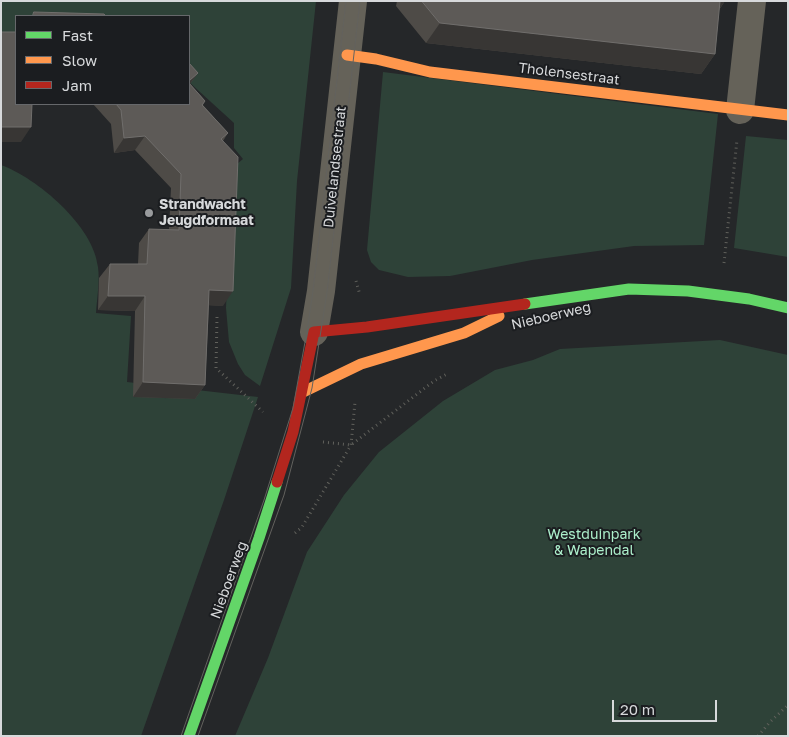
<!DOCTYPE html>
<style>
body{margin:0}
#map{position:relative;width:789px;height:737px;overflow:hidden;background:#252729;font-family:"Golos Text",sans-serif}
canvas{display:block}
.frame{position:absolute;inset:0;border:2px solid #d7d9db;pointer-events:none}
.legend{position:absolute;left:15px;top:15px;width:175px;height:90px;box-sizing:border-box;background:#1b1d20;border:1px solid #66686b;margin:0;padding:6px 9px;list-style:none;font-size:15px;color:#d7d9db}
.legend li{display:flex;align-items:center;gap:10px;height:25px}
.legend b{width:25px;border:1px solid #66686b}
.scale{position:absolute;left:612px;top:700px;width:105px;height:22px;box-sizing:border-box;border:2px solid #d7d9db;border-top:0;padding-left:6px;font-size:15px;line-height:18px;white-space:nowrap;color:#d7d9db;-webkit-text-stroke:4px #1b1d20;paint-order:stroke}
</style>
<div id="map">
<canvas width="789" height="737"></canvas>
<div class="frame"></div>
<ul class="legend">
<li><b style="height:6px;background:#63d668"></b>Fast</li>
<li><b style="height:6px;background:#ff974d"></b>Slow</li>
<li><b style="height:6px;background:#b3261e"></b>Jam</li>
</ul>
<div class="scale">20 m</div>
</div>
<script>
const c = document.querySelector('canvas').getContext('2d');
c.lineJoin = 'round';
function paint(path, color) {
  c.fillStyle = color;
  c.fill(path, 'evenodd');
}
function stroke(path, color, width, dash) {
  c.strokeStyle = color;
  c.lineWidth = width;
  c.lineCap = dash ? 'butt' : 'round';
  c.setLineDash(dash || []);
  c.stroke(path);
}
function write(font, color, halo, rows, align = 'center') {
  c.font = font + ' "Golos Text",sans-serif';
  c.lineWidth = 4;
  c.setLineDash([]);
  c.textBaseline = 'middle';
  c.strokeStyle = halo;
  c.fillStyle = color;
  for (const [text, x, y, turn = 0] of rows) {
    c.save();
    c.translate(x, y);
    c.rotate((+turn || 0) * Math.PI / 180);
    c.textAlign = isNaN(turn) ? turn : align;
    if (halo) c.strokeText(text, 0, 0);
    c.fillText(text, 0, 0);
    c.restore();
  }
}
const green = new Path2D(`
 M1,1H316L297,181L291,288L260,386L245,375L238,364L229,342L226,308L232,168L243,159L234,148V123L189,82V16H16V45L1,44Z
 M383,72L718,114L704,245L634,246L532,260L450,276L408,277L379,270L371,262L367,250Z
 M746,136L788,140V257L734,248Z
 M1,165C37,178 94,226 98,267C100,281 97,298 96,313L131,316L127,382L258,397L224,500L141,736H1Z
 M720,340L788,355V736H235L268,658L307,552L344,495L379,452L443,401L495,370L533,360L560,349Z`);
const path = new Path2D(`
 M724,263L737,140
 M356,281L360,295
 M217,317L216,368L263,412
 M323,442L351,445L434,381L447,374
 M295,533L302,527L351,445L355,402
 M758,736L770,722L788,705`);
const street = new Path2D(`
 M740,110L752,1
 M314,332L321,291L353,1`);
const fast = new Path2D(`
 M525,304L629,289L688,291L749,299L788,308
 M189,736L259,538L277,482`);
const slow = new Path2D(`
 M347,55L376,59L430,72L788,115
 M303,392L361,364L464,333L499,316`);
const jam = new Path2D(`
 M277,482L293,432L314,332L367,327L525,304`);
const tram = new Path2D(`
 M181,736L264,500L293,408L307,331L313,291L346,1
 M198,736L284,495L312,388L327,292L360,1`);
const wall = new Path2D(`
 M397,1H725L719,10L715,54L701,74L426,43L396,6Z
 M189,63L198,73L190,84L205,101L203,105L228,133L223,141V306L209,305L205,385L195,399L133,397L135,311L98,310L99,278L110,264H138L139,243L149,229H169L171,188L135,150L114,153L111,124L93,104H189Z`);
const shadedWall = new Path2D(`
 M720,1H725L711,21Z
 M440,23L715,54L701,74L426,43Z
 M198,73L189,85V81Z
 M1,127H31L21,142H1Z
 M145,136L135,150L114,153L124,138Z
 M209,290L233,291L223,306L199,305Z
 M108,296H145L135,311L98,310Z
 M143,382L205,385L195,399L133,397Z`);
const building = new Path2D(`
 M422,1H720L715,54L440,23Z
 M34,12L104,14L106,16H33Z
 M1,32H16V104H32L31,127H1Z
 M189,63L198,73L189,81Z
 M189,83L205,101L202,105L228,133L221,139L238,157L233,291L209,290L205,385L143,382L145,296H108L110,264H147L149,229L179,230L181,174L145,136L124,138L121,110L116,104H189Z`);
const markers = [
 [149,213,5,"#999b9d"]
];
const streetNames = [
 ["Tholensestraat",569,74,7],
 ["Duivelandsestraat",335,167,-84],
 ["Nieboerweg",551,316,-13],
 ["Nieboerweg",229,580,-70]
];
const poiNames = [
 ["Strandwacht",159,205],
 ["Jeugdformaat",159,221]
];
const parkNames = [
 ["Westduinpark",594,535],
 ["& Wapendal",594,551]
];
paint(green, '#2e4238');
stroke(path, '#61615c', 3, [1, 4]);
stroke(street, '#656259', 28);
stroke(fast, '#63d668', 11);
stroke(slow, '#ff974d', 11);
stroke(jam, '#b3261e', 11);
stroke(tram, '#63625e', 1);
paint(wall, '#4e4b47');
paint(shadedWall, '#383634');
paint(building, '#5d5a57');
stroke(building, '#706e6c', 1);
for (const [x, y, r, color] of markers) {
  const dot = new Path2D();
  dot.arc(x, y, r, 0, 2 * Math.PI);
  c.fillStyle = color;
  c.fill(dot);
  stroke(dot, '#1b1d20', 2);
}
write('14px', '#d7d9db', '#1b1d20', streetNames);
write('bold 14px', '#d7d9db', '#1b1d20', poiNames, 'left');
write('14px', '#acefcb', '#1b1d20', parkNames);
</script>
